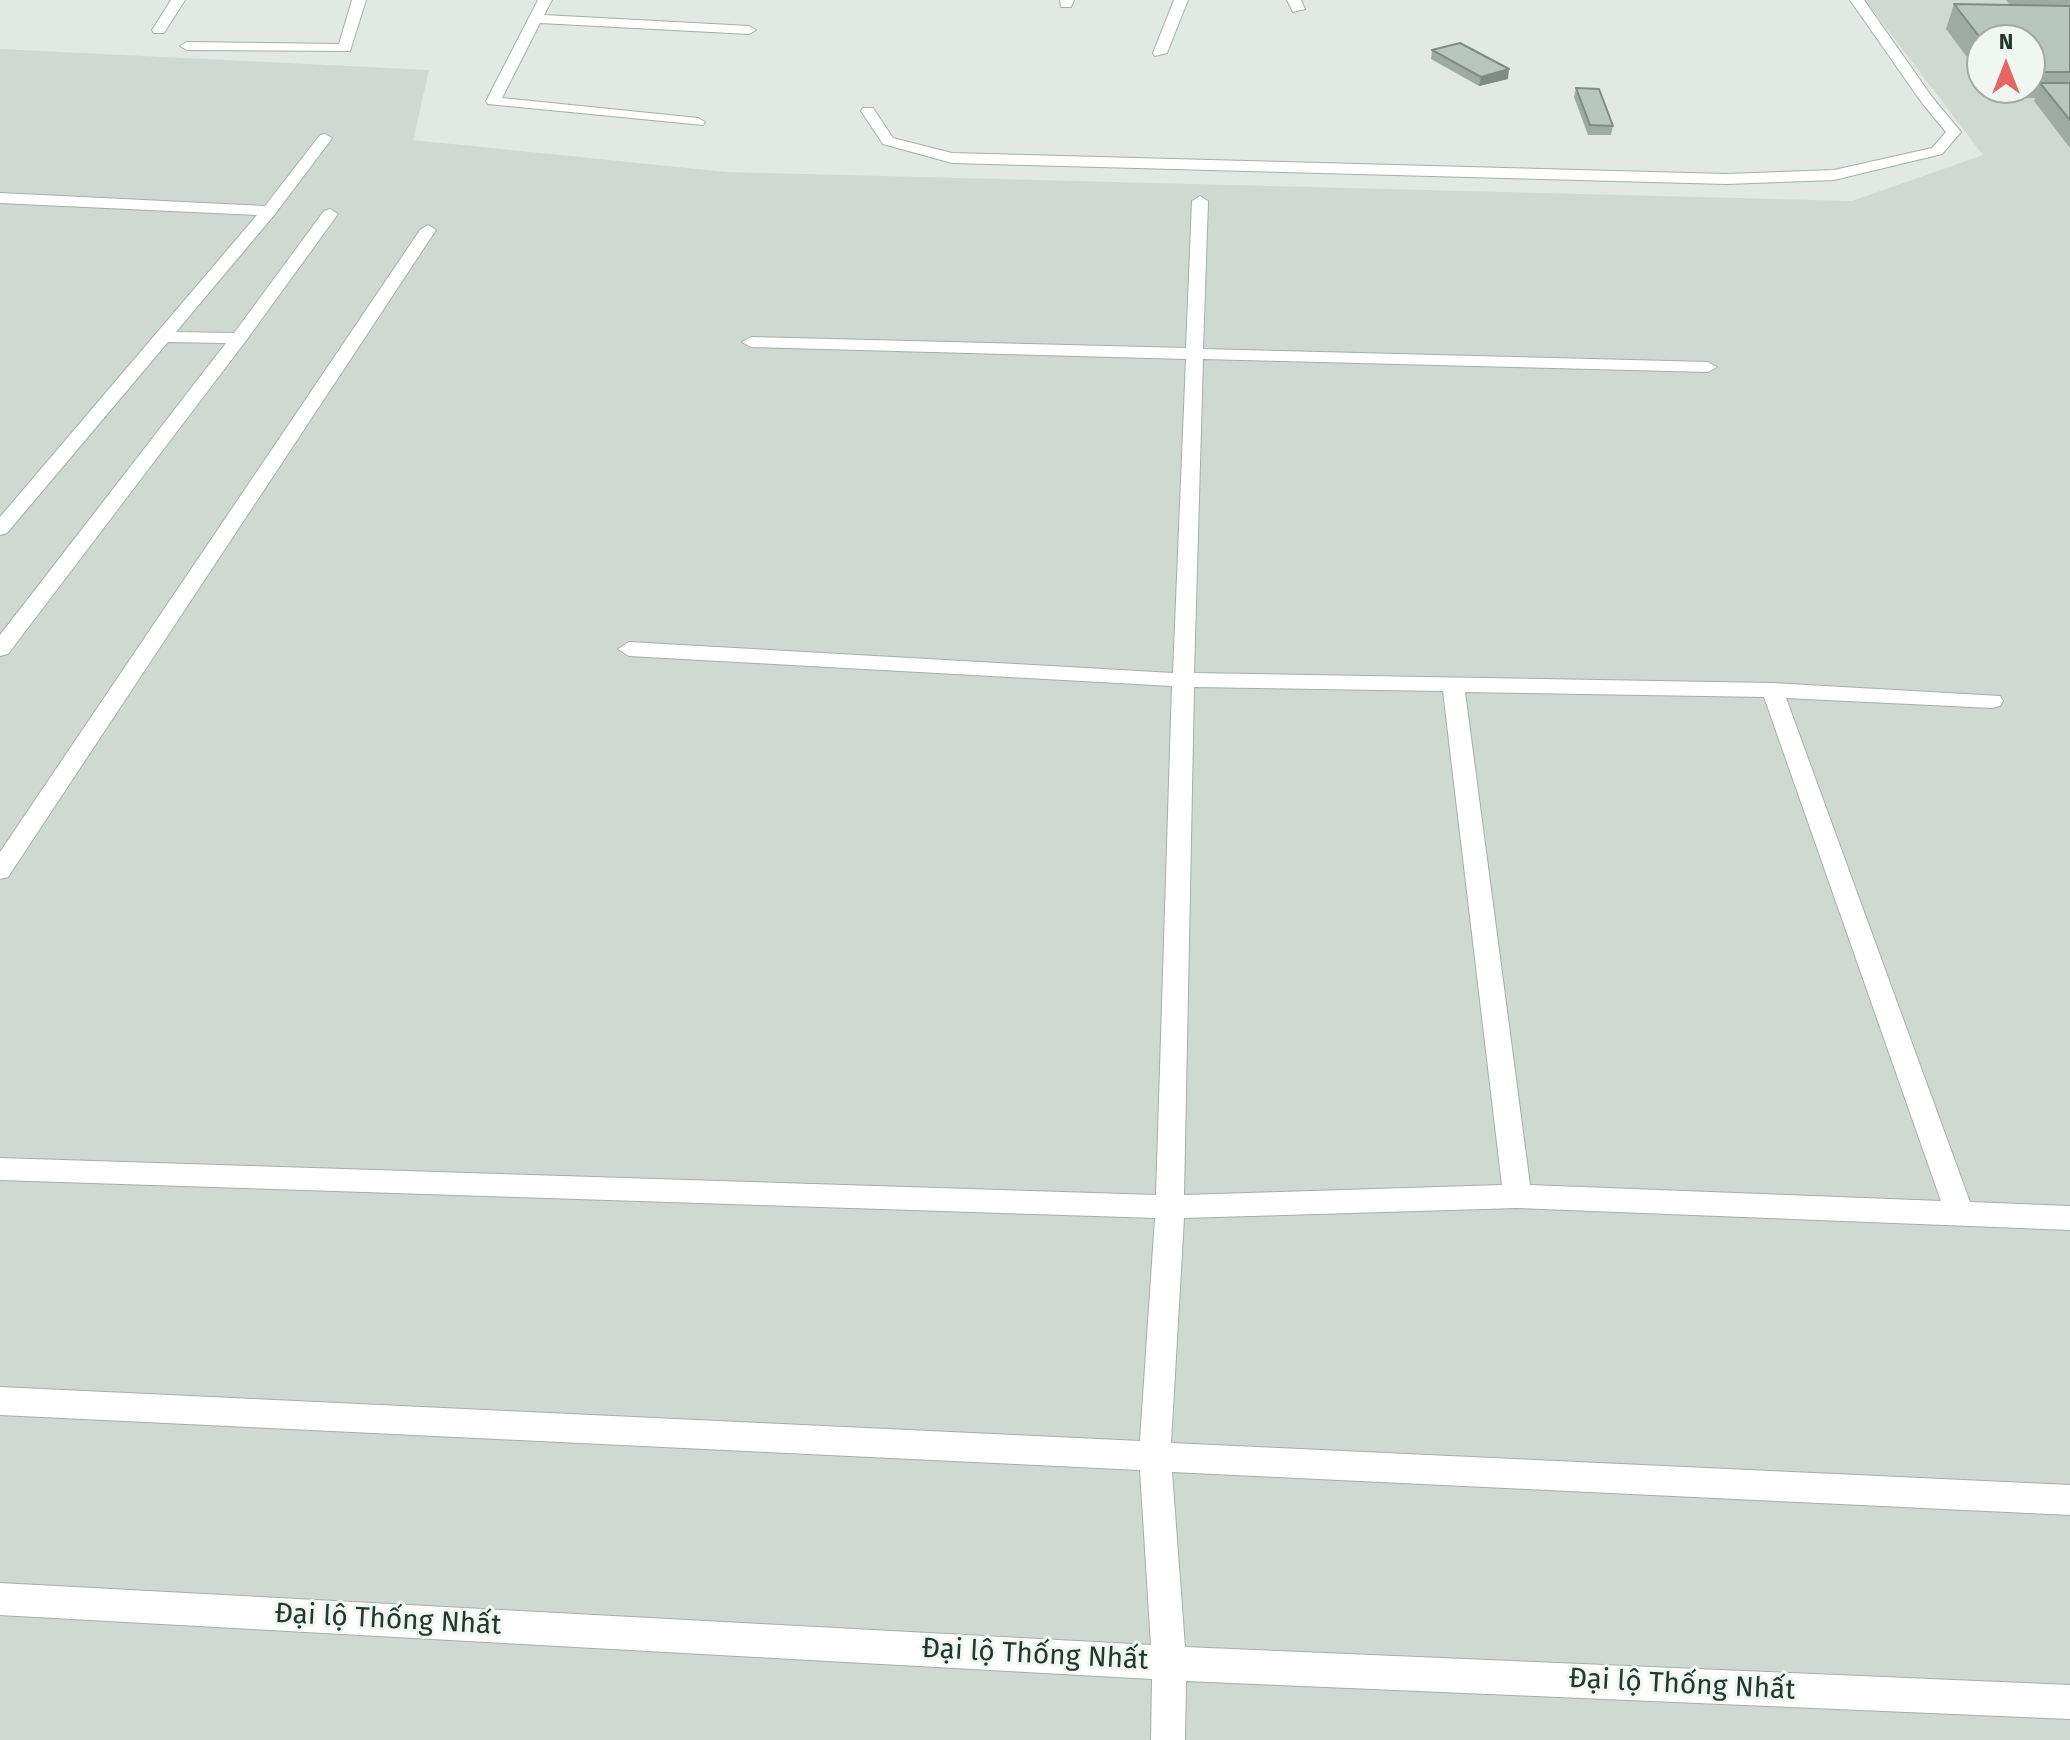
<!DOCTYPE html>
<meta charset="utf-8">
<style>
body{margin:0}
#map{position:relative;width:2070px;height:1740px;overflow:hidden;background:#e0e9e3;font-family:"Fira Sans",sans-serif}
canvas{display:block}
.north{position:absolute;left:1966px;top:24px;width:80px;height:80px;box-sizing:border-box;background:#f0f6f2;border:2px solid #9eaaa4;border-radius:50%;rotate:0deg;font-size:22px;font-weight:700;line-height:32px;text-align:center;color:#22382e}
.north::after{content:'';display:block;margin:auto;width:28px;height:36px;background:#e66661;clip-path:polygon(50% 0,100% 100%,50% 72%,0 100%)}
</style>
<div id="map">
<canvas width="2070" height="1740"></canvas>
<div class="north">N</div>
</div>
<script>
const c = document.querySelector('canvas').getContext('2d');
c.lineJoin = 'round';
function paint(path, color) {
  c.fillStyle = color;
  c.fill(path, 'evenodd');
}
function stroke(path, color, width, dash) {
  c.strokeStyle = color;
  c.lineWidth = width;
  c.lineCap = dash ? 'butt' : 'round';
  c.setLineDash(dash || []);
  c.stroke(path);
}
function write(font, color, halo, rows, align = 'center') {
  c.font = font + ' "Fira Sans",sans-serif';
  c.lineWidth = 6;
  c.setLineDash([]);
  c.textBaseline = 'middle';
  c.strokeStyle = halo;
  c.fillStyle = color;
  for (const [text, x, y, turn = 0] of rows) {
    c.save();
    c.translate(x, y);
    c.rotate((+turn || 0) * Math.PI / 180);
    c.textAlign = isNaN(turn) ? turn : align;
    if (halo) c.strokeText(text, 0, 0);
    c.fillText(text, 0, 0);
    c.restore();
  }
}
const built = new Path2D(`
 M1865,0H2070V1740H0V49L429,70L413,140L726,172L1852,201L1983,155ZM1982,40H2030V88H1982Z`);
const minor = new Path2D(`
 M171,0H185L164,33H154L152,30Z
 M352,0H366L350,51L187,50L180,46L187,42L339,44Z
 M538,0H552L544,15L749,26L756,30L749,34L540,23L502,98L698,118L705,122L703,125L488,104L486,101Z
 M1060,0H1074L1071,7H1061Z
 M1174,0H1188L1167,53L1155,56L1153,53Z
 M1287,0H1301L1305,9L1293,12Z
 M1850,0H1864L1932,97L1961,132L1942,154L1834,180L1726,184L952,163L883,144L861,111L863,108H873L893,138L952,153L1726,174L1834,170L1932,148L1946,132L1922,103Z
 M325,134L332,138L330,141L275,214L176,332L234,333L324,211L330,209L338,214L245,342L8,654L0,656V635L226,343L168,342L7,533L0,535V517L257,215L0,203V193L265,206L320,135Z
 M1200,196L1208,201L1203,349L1708,362L1717,367L1708,372L1203,359L1194,673L1772,683L2000,696L2003,701L2000,706L1992,708L1786,698L1970,1202L2070,1206V1230L1517,1208L1184,1218L1171,1443L2070,1485V1515L1172,1472L1185,1647L2070,1685V1719L1186,1681L1185,1740H1151L1152,1679L0,1615V1583L1151,1645L1140,1470L0,1415V1387L1140,1441L1155,1218L0,1180V1158L1156,1195L1172,686L629,656L618,649L629,642L1173,673L1186,359L751,347L742,342L751,337L1186,348L1192,201ZM1194,687L1443,691L1502,1185L1184,1195ZM1465,692L1764,697L1941,1201L1530,1185Z
 M428,225L436,230L8,877L0,879V852L420,230Z`);
const wall = new Path2D(`
 M2006,0H2070V148L2034,101L2035,98L1997,97L1990,88H2030V40H1982V77L1946,29L1954,4L2010,5Z
 M1432,50L1508,79L1479,86L1431,59Z
 M1576,88L1613,126L1611,135H1588L1574,97Z`);
const shadedWall = new Path2D(`
 M1509,69L1508,79L1479,86L1481,77Z`);
const building = new Path2D(`
 M1954,4L2070,6V72H2030V40H1982Z
 M1460,43L1509,69L1481,77L1432,50Z
 M2040,83H2070V120Z
 M1576,88L1599,89L1613,126L1590,125Z`);
const nearStreetnames = [
 ["Đại lộ Thống Nhất",388,1620,3],
 ["Đại lộ Thống Nhất",1035,1655,3],
 ["Đại lộ Thống Nhất",1682,1685,3]
];
paint(built, '#ced9d2');
stroke(minor, '#a3b0a9', 2);
paint(minor, '#fff');
paint(wall, '#9eaba3');
paint(shadedWall, '#818b85');
paint(building, '#b8c7be');
stroke(building, '#818b85', 2);
write('28px', '#22382e', '#f0f6f2', nearStreetnames);
</script>
